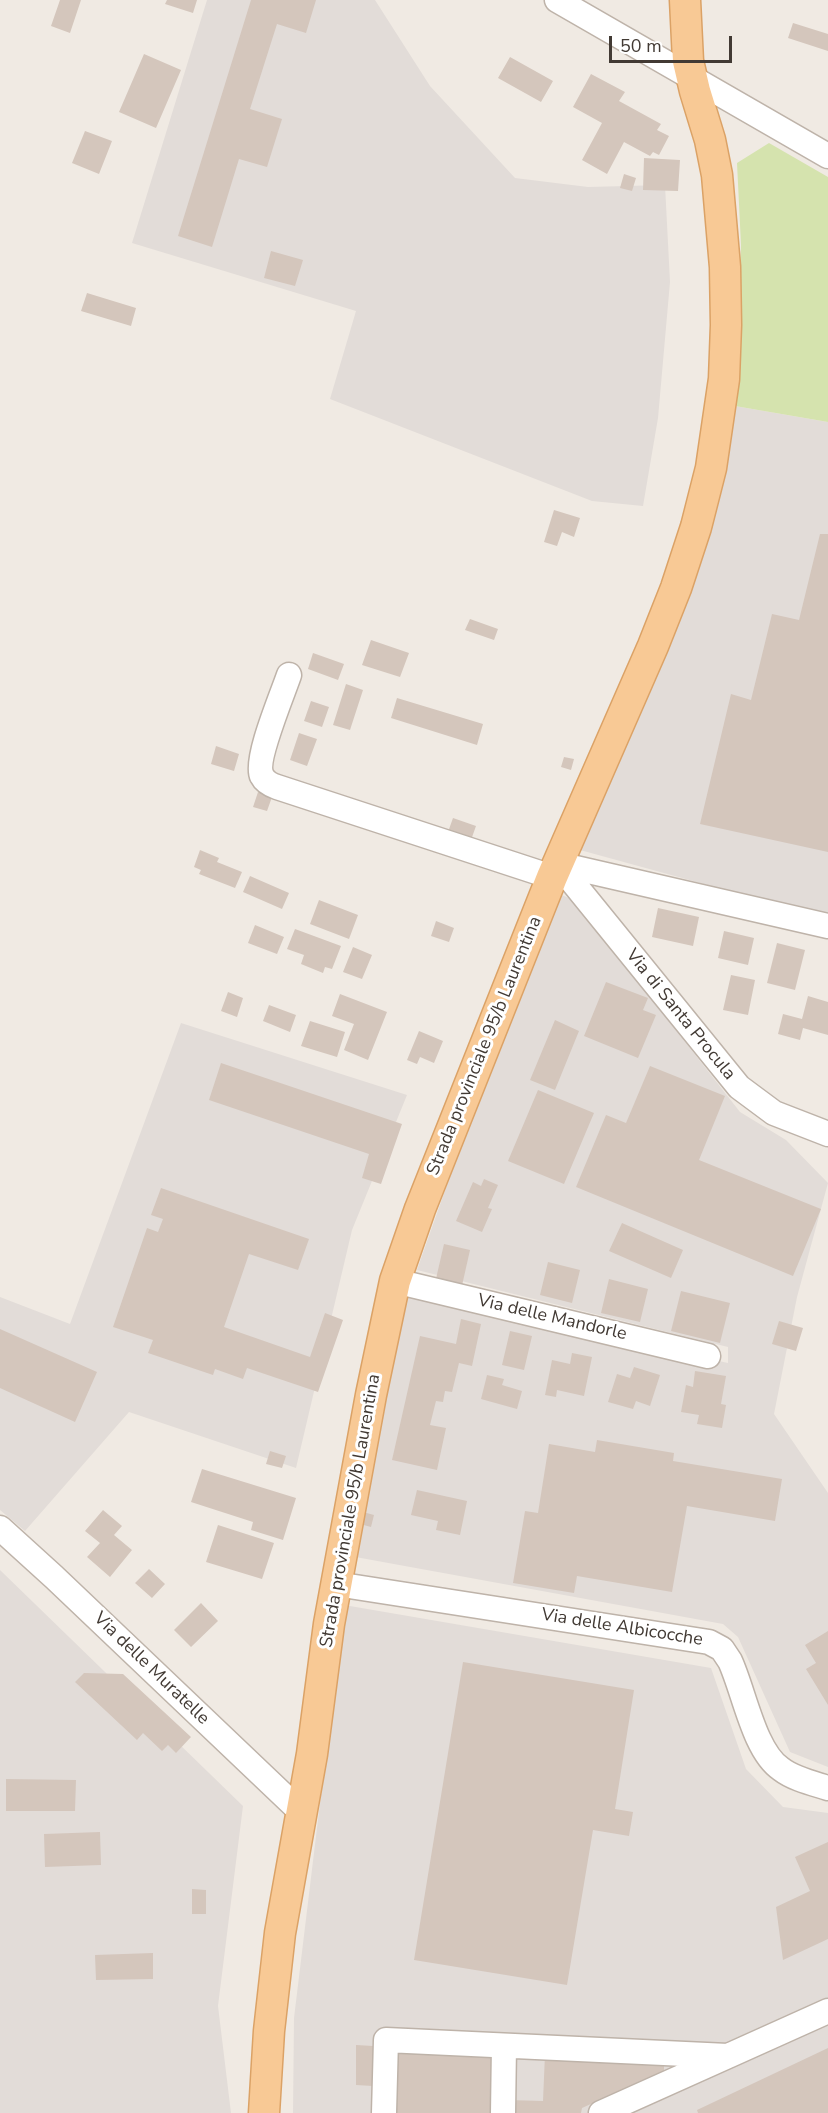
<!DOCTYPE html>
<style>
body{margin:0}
#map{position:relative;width:828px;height:2113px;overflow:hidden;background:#f0eae3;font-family:"Nunito Sans",sans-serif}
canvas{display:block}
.scale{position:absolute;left:609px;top:36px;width:123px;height:27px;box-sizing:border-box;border:3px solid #423a34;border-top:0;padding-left:8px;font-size:18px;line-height:21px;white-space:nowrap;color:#423a34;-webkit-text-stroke:4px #fff;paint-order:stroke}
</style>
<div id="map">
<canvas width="828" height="2113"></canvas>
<div class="scale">50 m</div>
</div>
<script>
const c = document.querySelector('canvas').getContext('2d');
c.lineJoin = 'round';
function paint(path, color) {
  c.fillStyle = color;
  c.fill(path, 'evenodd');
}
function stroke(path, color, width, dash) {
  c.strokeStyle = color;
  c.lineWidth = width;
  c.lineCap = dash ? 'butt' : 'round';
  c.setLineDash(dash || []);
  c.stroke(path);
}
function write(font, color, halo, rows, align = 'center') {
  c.font = font + ' "Nunito Sans",sans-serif';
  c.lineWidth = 6;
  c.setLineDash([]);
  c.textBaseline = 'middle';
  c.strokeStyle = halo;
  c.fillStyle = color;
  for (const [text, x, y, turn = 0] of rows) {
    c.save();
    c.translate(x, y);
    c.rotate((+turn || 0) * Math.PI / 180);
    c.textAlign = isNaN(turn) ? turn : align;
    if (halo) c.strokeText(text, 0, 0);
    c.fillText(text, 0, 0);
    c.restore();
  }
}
const industrial = new Path2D(`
 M207,0H375L430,86L515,178L588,187L665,185L670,282L658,418L643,506L592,501L330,399L356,311L132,243Z
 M735,406L828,422V918L580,850Z
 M559,894L574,900L740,1112L786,1140L828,1183L797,1297L774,1414L828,1493V1767L790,1752L738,1637L723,1624L339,1554L386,1290L728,1363V1347L417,1270L460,1148Z
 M181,1023L407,1095L352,1230L296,1468L129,1412L25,1531L0,1510V1297L70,1324Z
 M0,1570L243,1806L218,2006L231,2113H0Z
 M344,1605L711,1668L746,1769L783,1807L828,1813V2113H293L294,2018Z`);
const green = new Path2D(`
 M769,143L828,177V422L735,406L741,245L737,163Z`);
const building = new Path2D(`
 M60,0H81L70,33L51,26Z
 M167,0H197L193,13L165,4Z
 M251,0H316L306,33L277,24L250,109L282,119L267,167L239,159L212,247L178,236Z
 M793,23L828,34V51L788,38Z
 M144,54L181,70L156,128L119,112Z
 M510,57L553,81L541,102L498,78Z
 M591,74L625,92L619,101L661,124L657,130L669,136L659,155L653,152L650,156L624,142L607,174L582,160L602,123L573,107Z
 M85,131L112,141L99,174L72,163Z
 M644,158L680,160L678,191L643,190Z
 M624,174L636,178L632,191L620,188Z
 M271,251L303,260L295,286L264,278Z
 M87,293L136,308L131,326L81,311Z
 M554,510L580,518L574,537L562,532L557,546L544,542Z
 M820,534H828V852L700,824L731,694L751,700L772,614L799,620Z
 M470,619L498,629L494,640L465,630Z
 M371,640L409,653L400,677L362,665Z
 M313,653L344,664L338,680L308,669Z
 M346,684L363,690L350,730L333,725Z
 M397,698L483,724L477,745L391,718Z
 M311,701L329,707L322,727L304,721Z
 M299,733L317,739L307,766L290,760Z
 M216,746L239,754L234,771L211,764Z
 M564,757L574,759L571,770L561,767Z
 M258,792L272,797L267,811L253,807Z
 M453,818L476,826L471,840L448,832Z
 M200,850L219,858L217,862L242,872L235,888L199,874L201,870L194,867Z
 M250,876L289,893L282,909L243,892Z
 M319,900L358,915L349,939L310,924Z
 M658,908L699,917L693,946L652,937Z
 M436,921L454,928L449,942L431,936Z
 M255,925L284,937L277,954L248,943Z
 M295,929L341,946L332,969L325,967L323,973L301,964L304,955L287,949Z
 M724,931L754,938L748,965L718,958Z
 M777,943L805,950L795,990L767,983Z
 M353,947L372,955L362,979L343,972Z
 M731,975L755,980L748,1015L723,1010Z
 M606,982L648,998L643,1010L656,1015L638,1058L584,1036Z
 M228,992L243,998L237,1017L221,1011Z
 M340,994L387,1012L368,1060L344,1050L354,1024L332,1016Z
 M808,996L828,1002V1035L803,1028L800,1040L778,1034L783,1014L802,1019Z
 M269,1005L296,1015L290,1032L263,1021Z
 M555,1020L579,1031L555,1090L530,1080Z
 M310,1021L345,1032L337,1057L301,1046Z
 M419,1031L443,1041L434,1063L420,1057L417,1064L407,1060Z
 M221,1063L402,1124L381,1184L362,1178L369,1154L209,1100Z
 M650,1066L725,1096L699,1160L821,1209L793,1276L576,1187L606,1115L626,1123Z
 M538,1090L594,1113L564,1184L508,1161Z
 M484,1179L498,1185L488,1208L492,1209L482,1232L456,1221L473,1182L481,1186Z
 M161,1188L309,1239L298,1270L249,1254L224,1327L310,1357L325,1313L343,1320L318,1392L247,1368L243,1379L215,1369L213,1375L148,1353L153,1340L113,1327L147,1228L158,1232L163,1219L151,1215Z
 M622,1223L683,1250L671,1278L609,1251Z
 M444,1244L470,1250L461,1290L435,1283Z
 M548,1262L580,1270L572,1303L540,1295Z
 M609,1279L648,1289L640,1322L601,1313Z
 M681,1291L730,1303L720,1343L671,1331Z
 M461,1319L481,1324L472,1366L459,1363L452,1392L445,1391L443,1402L436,1401L430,1425L446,1428L437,1470L392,1460L420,1336L456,1344Z
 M779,1321L803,1328L796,1351L772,1344Z
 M0,1329L97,1372L75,1422L0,1388Z
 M510,1331L532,1336L524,1370L502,1365Z
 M572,1353L592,1357L584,1396L557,1390L556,1397L545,1395L552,1360L570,1364Z
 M634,1367L660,1375L650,1406L636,1401L633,1409L608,1402L617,1374L630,1378Z
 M695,1371L726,1376L721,1404L726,1405L722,1428L697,1424L699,1415L681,1412L686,1385L693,1387Z
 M487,1375L504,1379L502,1385L522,1391L517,1409L481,1399Z
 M597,1440L674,1453L673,1461L782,1479L775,1521L687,1506L672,1592L577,1576L574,1593L513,1583L525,1511L538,1513L549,1444L595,1452Z
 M270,1451L286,1456L282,1468L266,1464Z
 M202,1469L296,1498L283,1540L251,1530L253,1522L191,1502Z
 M417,1490L467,1501L460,1535L436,1530L438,1521L411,1515Z
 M103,1510L122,1526L114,1535L132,1550L110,1577L87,1557L100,1543L85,1531Z
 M363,1512L374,1515L371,1527L360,1524Z
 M218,1525L274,1543L262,1579L206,1562Z
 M149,1569L165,1584L152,1598L135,1583Z
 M201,1603L218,1621L191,1647L174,1630Z
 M828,1631V1705L806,1669L816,1663L805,1645Z
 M463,1662L634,1690L615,1809L633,1812L629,1836L593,1830L567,1985L414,1960Z
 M84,1673L123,1674L191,1737L176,1753L168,1745L162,1751L143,1733L137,1740L75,1682Z
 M6,1779L76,1780L75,1811H6Z
 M100,1832L101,1865L45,1867L44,1834Z
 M828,1842V1939L783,1960L776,1907L810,1891L795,1857Z
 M192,1889L206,1890V1914H192Z
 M153,1953V1979L96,1980L95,1955Z
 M356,2045L373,2046V2086L356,2085Z
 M497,2047L495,2113H388L391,2051Z
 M828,2048V2113H698L697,2110Z
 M545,2054L583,2055V2062L664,2065V2071L582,2108L581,2113H507L508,2100L543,2101Z`);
const minor = new Path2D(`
 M557,0L828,156
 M289,675C283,693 254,761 262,776C265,782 271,785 277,787L552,877
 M558,864L739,1087L774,1113L828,1134
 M558,864L828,926
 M395,1281L708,1356
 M0,1528L54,1577L301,1812
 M336,1584L709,1642L722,1649L730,1661C744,1691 754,1751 781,1769C794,1779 812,1783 828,1788
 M728,2056L828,2011
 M384,2113L386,2040L728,2056L601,2113
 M503,2113L504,2046`);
const major = new Path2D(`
 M264,2113L269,2031L280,1933L312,1754L329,1624L371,1395L395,1281L420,1209L552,877L653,646L676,588L696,527L711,468L724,379L726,325L725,267L717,175L710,140L695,91L688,61L685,0`);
const streetNames = [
 ["Via di Santa Procula",680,1015,51],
 ["Strada provinciale 95/b Laurentina",485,1046,-68],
 ["Via delle Mandorle",552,1318,13],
 ["Strada provinciale 95/b Laurentina",351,1511,-80],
 ["Via delle Albicocche",622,1628,9],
 ["Via delle Muratelle",151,1669,44]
];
paint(industrial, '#e2dcd8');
paint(green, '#d5e3ae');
paint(building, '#d4c6bc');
stroke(minor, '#beb3a9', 27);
stroke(major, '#dba266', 33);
stroke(minor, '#fff', 24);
stroke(major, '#f8c995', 30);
write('18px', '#423a34', '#fff', streetNames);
</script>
